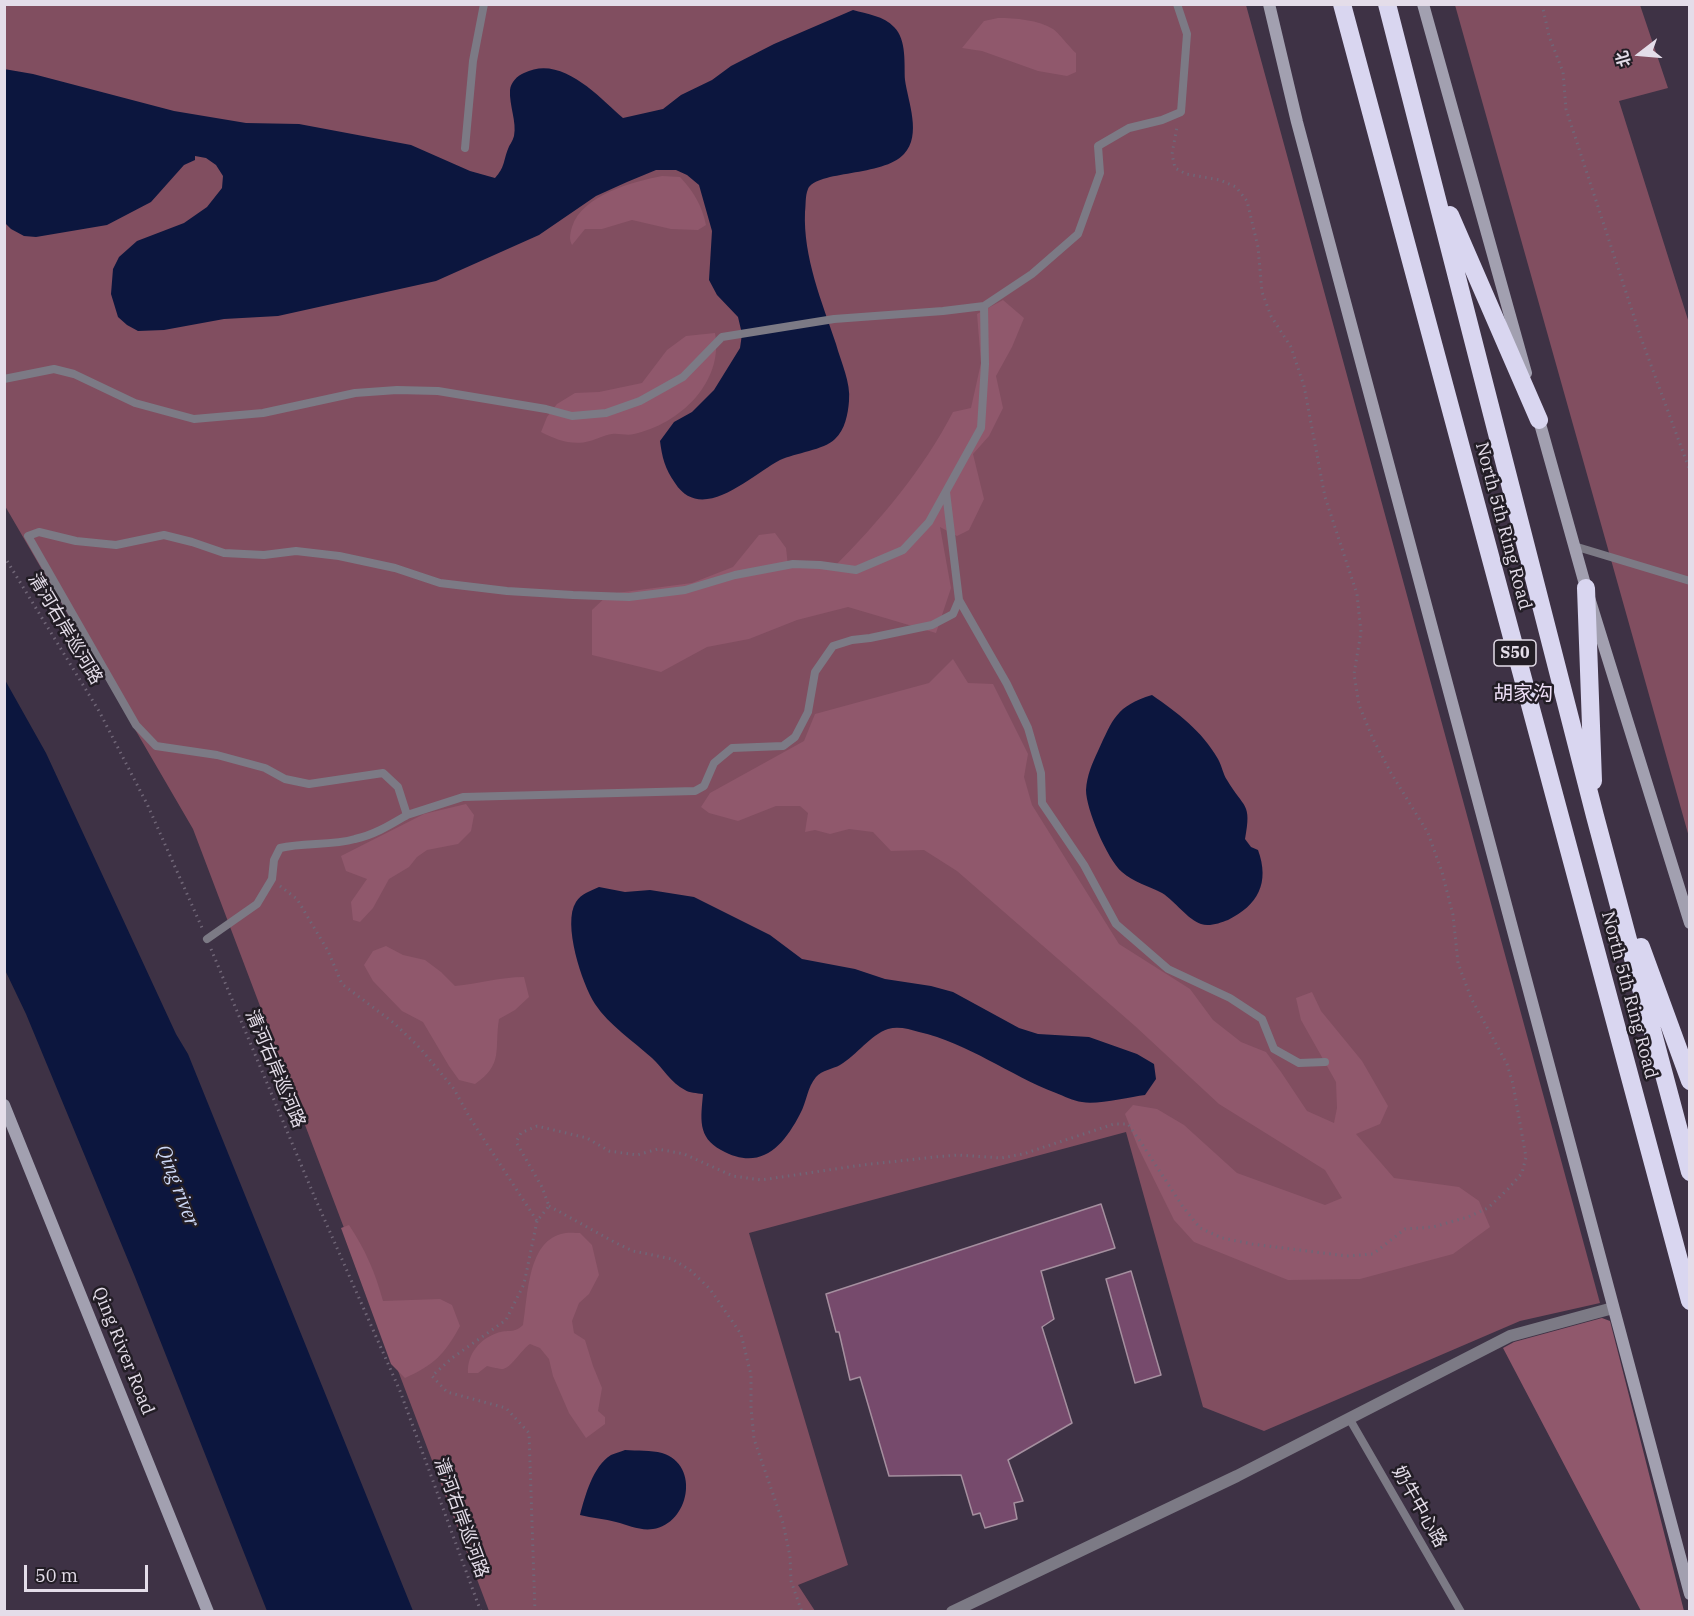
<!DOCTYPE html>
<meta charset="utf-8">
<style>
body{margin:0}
#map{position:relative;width:1694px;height:1616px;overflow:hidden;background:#3e3245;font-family:"IBM Plex Serif","Noto Sans SC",serif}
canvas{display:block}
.frame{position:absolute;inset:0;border:6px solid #e4dde9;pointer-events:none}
.north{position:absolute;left:1610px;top:24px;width:60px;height:60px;-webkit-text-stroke:4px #221d25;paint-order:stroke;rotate:254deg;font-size:16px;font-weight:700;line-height:24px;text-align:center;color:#e4dde9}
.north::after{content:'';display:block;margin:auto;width:21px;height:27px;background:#e4dde9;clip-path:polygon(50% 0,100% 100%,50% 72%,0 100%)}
.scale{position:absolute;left:24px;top:1565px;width:124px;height:27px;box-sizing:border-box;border:3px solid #e4dde9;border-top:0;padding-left:8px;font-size:18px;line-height:21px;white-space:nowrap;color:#e4dde9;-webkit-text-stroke:4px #221d25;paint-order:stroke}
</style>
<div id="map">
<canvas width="1694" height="1616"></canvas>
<div class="frame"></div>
<div class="north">北</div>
<div class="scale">50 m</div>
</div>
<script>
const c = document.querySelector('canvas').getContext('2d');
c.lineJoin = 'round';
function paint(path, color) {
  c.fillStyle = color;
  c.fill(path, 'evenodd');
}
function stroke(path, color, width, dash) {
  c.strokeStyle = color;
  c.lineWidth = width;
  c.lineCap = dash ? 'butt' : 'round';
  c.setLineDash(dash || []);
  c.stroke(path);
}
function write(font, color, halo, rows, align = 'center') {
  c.font = font + ' "IBM Plex Serif","Noto Sans SC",serif';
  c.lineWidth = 5;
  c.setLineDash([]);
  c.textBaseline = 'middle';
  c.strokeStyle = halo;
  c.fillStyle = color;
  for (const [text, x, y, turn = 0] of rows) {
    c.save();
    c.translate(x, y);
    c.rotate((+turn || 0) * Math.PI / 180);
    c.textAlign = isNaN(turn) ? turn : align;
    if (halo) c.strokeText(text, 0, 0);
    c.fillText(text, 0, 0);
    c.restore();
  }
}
const green = new Path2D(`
 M4,5H1246L1600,1303L1520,1321L1264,1431L1203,1407L1126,1132L749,1233L848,1565L798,1585L815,1611H489L193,829L5,506Z
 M1455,5H1640L1668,88L1619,101L1689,323V837Z`);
const forest = new Path2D(`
 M998,18C1015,18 1039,20 1053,29C1058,32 1070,48 1076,53V72L1067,76L1038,71L982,51L962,48L984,21Z
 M662,176L680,177C693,191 702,205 706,225L698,230L671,229L632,220L602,229H585L572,245C569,239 570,234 572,227C582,195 632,182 662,176Z
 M1003,300L1024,318L1012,347L996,376L1003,408L989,436L973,454L984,499L969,530L957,536L940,527L951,588L936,633L848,607L797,620L749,639L707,647L661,672L592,655V610L609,594L692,583L733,567L759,535L775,533L786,548L788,566L833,568C879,522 923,470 953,412L971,408L981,363L977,314Z
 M715,333C724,382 680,424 634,434C627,436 619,433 612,434C604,435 597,439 590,441C572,446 557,440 541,432L547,417L557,404L575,393L599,392L642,383L667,350L686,336Z
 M953,659L968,683L993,684L1028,754L1024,777L1032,805L1119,944L1190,989L1213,1020L1241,1042L1266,1052L1281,1072L1307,1111L1334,1123L1337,1108L1336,1082L1301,1020L1296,998L1312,992L1321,1011L1362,1061L1388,1106L1380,1124L1356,1134L1394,1178L1459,1187L1479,1201L1490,1227L1453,1254L1360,1279L1288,1280L1194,1242L1174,1220L1138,1147L1125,1114L1133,1105L1157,1109L1184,1125L1237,1173L1325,1205L1342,1198L1325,1170L1219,1104L1135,1026L957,871L924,850L891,851L873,832L849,829L830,834L815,830L805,832L808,813L800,806H776L738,821L709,813L701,807L710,793L804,741L815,714L929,683Z
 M466,804L474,815L471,831L458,844L427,850L417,857L409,867L389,879L373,908L360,922L353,920L351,902L367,879L346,871L341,856L424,814Z
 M386,946L403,955L425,960L441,972L455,986C478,984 500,977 524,977L529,997L515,1010L499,1019C494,1050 504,1064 475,1084L459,1080L449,1066L423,1022L402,1011L373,981L364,965L373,951Z
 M349,1225C366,1251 375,1272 383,1301L440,1299L452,1305L460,1326C445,1354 434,1365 405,1378L391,1364L341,1228Z
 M580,1233L592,1245L599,1275L589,1294L579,1303L572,1321L574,1333L585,1340L593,1366L602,1388L598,1411L605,1417V1424L586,1438L569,1413L553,1376L549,1359L540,1348L530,1344C522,1349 511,1368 503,1369C499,1369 492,1367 487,1366L478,1373H468C467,1354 480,1339 497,1333C508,1329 514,1334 523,1325C528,1298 527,1243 561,1234C567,1232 575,1233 580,1233Z
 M1602,1318L1610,1321L1684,1611H1641L1503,1348L1514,1342Z`);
const water = new Path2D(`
 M853,10C867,14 884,16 894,27C907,40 904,64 905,80C908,102 922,135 904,154C883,177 817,170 808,189C805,196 806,205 805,212C803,257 822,302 836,344C841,362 851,383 849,401C848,414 845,430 835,439C824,450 795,453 780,460C751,475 702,525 675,483C665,469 662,457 660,441L674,422L692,412L714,390L740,348L742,334L738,317L717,295L709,280L712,231L699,185L687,175L676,170H656L627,182L596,196L539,235L436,281L278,316L224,319L164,330L138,331L127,325L118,317L111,294L113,269L119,257L137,241L184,223L207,207L222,188L223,176L216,165L206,158L195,156V160L184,165L151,202L107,225L36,237L24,236L11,229L5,223L4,69L33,74L174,111L246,123L299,124L411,145L470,171L495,178C505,167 503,162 508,149C509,145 513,141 514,136C517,122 509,105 510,90C511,82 517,76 524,73C561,54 598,96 623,118L663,109L681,95L712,80L731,66L774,44Z
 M5,680L46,753L176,1034L188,1054L413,1611H267L135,1277L26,1014L5,970Z
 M1152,695C1178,713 1202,731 1218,759C1222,766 1223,774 1227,780C1244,809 1252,802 1245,839L1251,847L1258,850C1270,883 1258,905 1228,920C1220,923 1209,927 1201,924C1188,920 1175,901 1162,893C1149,886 1133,882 1122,872C1107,859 1086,809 1086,790C1087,775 1092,764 1098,751C1113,719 1116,706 1152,695Z
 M599,887L625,892L650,890L694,897L770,935L802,959L855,969L885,979L931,986L953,992L1019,1028L1038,1034L1089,1037L1137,1054L1154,1064L1156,1079L1145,1095C1129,1097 1097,1105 1082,1102C1073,1101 1064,1096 1056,1093C1009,1075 968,1043 919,1032C909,1029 898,1026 888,1029C870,1035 857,1055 840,1065C833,1069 822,1070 816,1077C807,1088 807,1101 800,1114C783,1147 760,1172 721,1150C697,1137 701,1118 703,1094C697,1093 689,1093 685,1090C671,1083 663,1068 652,1058C633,1041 609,1025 595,1004C582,984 562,923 576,902C581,894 590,891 599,887Z
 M625,1450C637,1451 651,1450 662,1453C701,1465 689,1524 653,1529C640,1531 628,1525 616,1522C605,1519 592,1518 580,1515C585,1496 593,1466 611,1455C615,1453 621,1452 625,1450Z`);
const building = new Path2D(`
 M1101,1204L1115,1248L1041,1271L1054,1319L1042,1327L1072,1423L1008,1460L1023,1501L1014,1503L1017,1519L985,1528L980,1513L973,1515L961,1475L889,1476L860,1377L850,1380L839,1332H836L826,1294Z
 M1131,1271L1161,1375L1135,1383L1106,1279Z`);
const path = new Path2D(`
 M1542,4L1549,36L1563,72L1566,109L1641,338L1690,471
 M4,556L99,711L148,806L203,930
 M280,886L297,899L328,951L342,984L394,1023L420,1048L454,1089L470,1118L537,1221L549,1206L542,1187L516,1142L521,1133L537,1126L587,1138L609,1151L637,1155L658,1149L684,1154L733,1176L761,1180L862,1165L935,1157L958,1155L1001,1158L1023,1154L1114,1124H1128L1140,1141L1183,1207L1200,1228L1222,1238L1252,1244L1347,1256L1373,1254L1405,1229L1433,1227L1468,1217L1488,1208L1509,1188L1522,1173L1526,1157L1513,1084L1507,1064L1471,998L1458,963L1453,915L1442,872L1428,833L1391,773L1373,739L1359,705L1354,674L1361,632L1357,594L1325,497L1304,386L1291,347L1271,316L1262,292L1258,247L1247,201L1236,187L1220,180L1186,174L1175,168L1172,154L1177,127
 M211,949L315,1198L400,1391L481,1612
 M549,1206L616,1243L633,1251L672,1259L690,1270L710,1289L741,1334L751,1375V1407L754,1439L783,1523L790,1556L791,1581L802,1612
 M535,1612L529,1433L506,1408L447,1392L432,1376L452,1358L506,1320L524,1284L537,1221`);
const lane = new Path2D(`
 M465,148L473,61L484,4
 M4,379L54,369L74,374L135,403L194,419L263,413L355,393L397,390L438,391L546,409L572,416L606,413L640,401L683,377L722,337L834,319L943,311L984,306L1032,274L1078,234L1100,173L1098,146L1129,128L1162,120L1181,112L1187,34L1177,4
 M1574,546L1690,581
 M959,600L1007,684L1028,728L1041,773L1042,803L1084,865L1116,924L1168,969L1230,998L1262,1019L1274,1049L1299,1063L1325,1062
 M407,815L463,797L695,791L704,786L714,763L732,748L783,746L795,737L808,712L815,672L833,646L852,640L870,638L932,625L953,614L959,600L946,492
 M207,939L257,904L272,879L274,860L280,848C304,842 331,846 355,839C374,835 390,825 407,815L398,787L383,773L309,784L285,779L265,768L217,755L156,746L136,725L28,536L39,532L76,541L116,545L164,535L192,542L224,553L264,555L296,551L339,556L395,568L440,583L507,591L573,595L629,597L685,590L735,575L793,564L820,565L856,570L903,550L929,522L981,428L985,364L984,306
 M1349,1418L1461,1612`);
const street = new Path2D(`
 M952,1612L1237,1476L1510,1336L1613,1308`);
const secondary = new Path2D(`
 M1269,4L1297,122L1690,1594
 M1423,4L1526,373
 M1537,413L1586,588L1690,923
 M4,1105L208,1612`);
const highway = new Path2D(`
 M1342,4L1690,1301
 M1387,4L1595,816L1690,1172
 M1450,215L1539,420
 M1586,588L1593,781
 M1641,947L1690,1081`);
const shields = [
 [1515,653,42]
];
const shieldNames = [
 ["S50",1515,653]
];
const streetNames = [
 ["North 5th Ring Road",1503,526,75],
 ["清河右岸巡河路",65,629,59],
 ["North 5th Ring Road",1629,995,75],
 ["清河右岸巡河路",275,1069,67],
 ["Qing River Road",123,1351,68],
 ["奶牛中心路",1419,1507,60],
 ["清河右岸巡河路",461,1518,70]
];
const neighbourhoodNames = [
 ["胡家沟",1523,694]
];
const waterNames = [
 ["Qing river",177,1186,69]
];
paint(green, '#814e60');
paint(forest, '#90586c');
paint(water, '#0c163e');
paint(building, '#764a6c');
stroke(building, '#a58f9f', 1.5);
stroke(path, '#706677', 3, [1.5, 4.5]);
stroke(lane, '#7c7a85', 8);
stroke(street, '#7c7a85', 12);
stroke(secondary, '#a2a0b0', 12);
stroke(highway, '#d9d6f0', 18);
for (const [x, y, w] of shields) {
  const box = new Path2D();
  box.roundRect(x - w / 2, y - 13, w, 26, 4.5);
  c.fillStyle = '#221d25';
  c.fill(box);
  stroke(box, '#e4dde9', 1.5);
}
write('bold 16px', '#e4dde9', null, shieldNames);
write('18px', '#e4dde9', '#221d25', streetNames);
write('20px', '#eddef6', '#221d25', neighbourhoodNames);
write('italic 20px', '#cdd8f6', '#221d25', waterNames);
</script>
